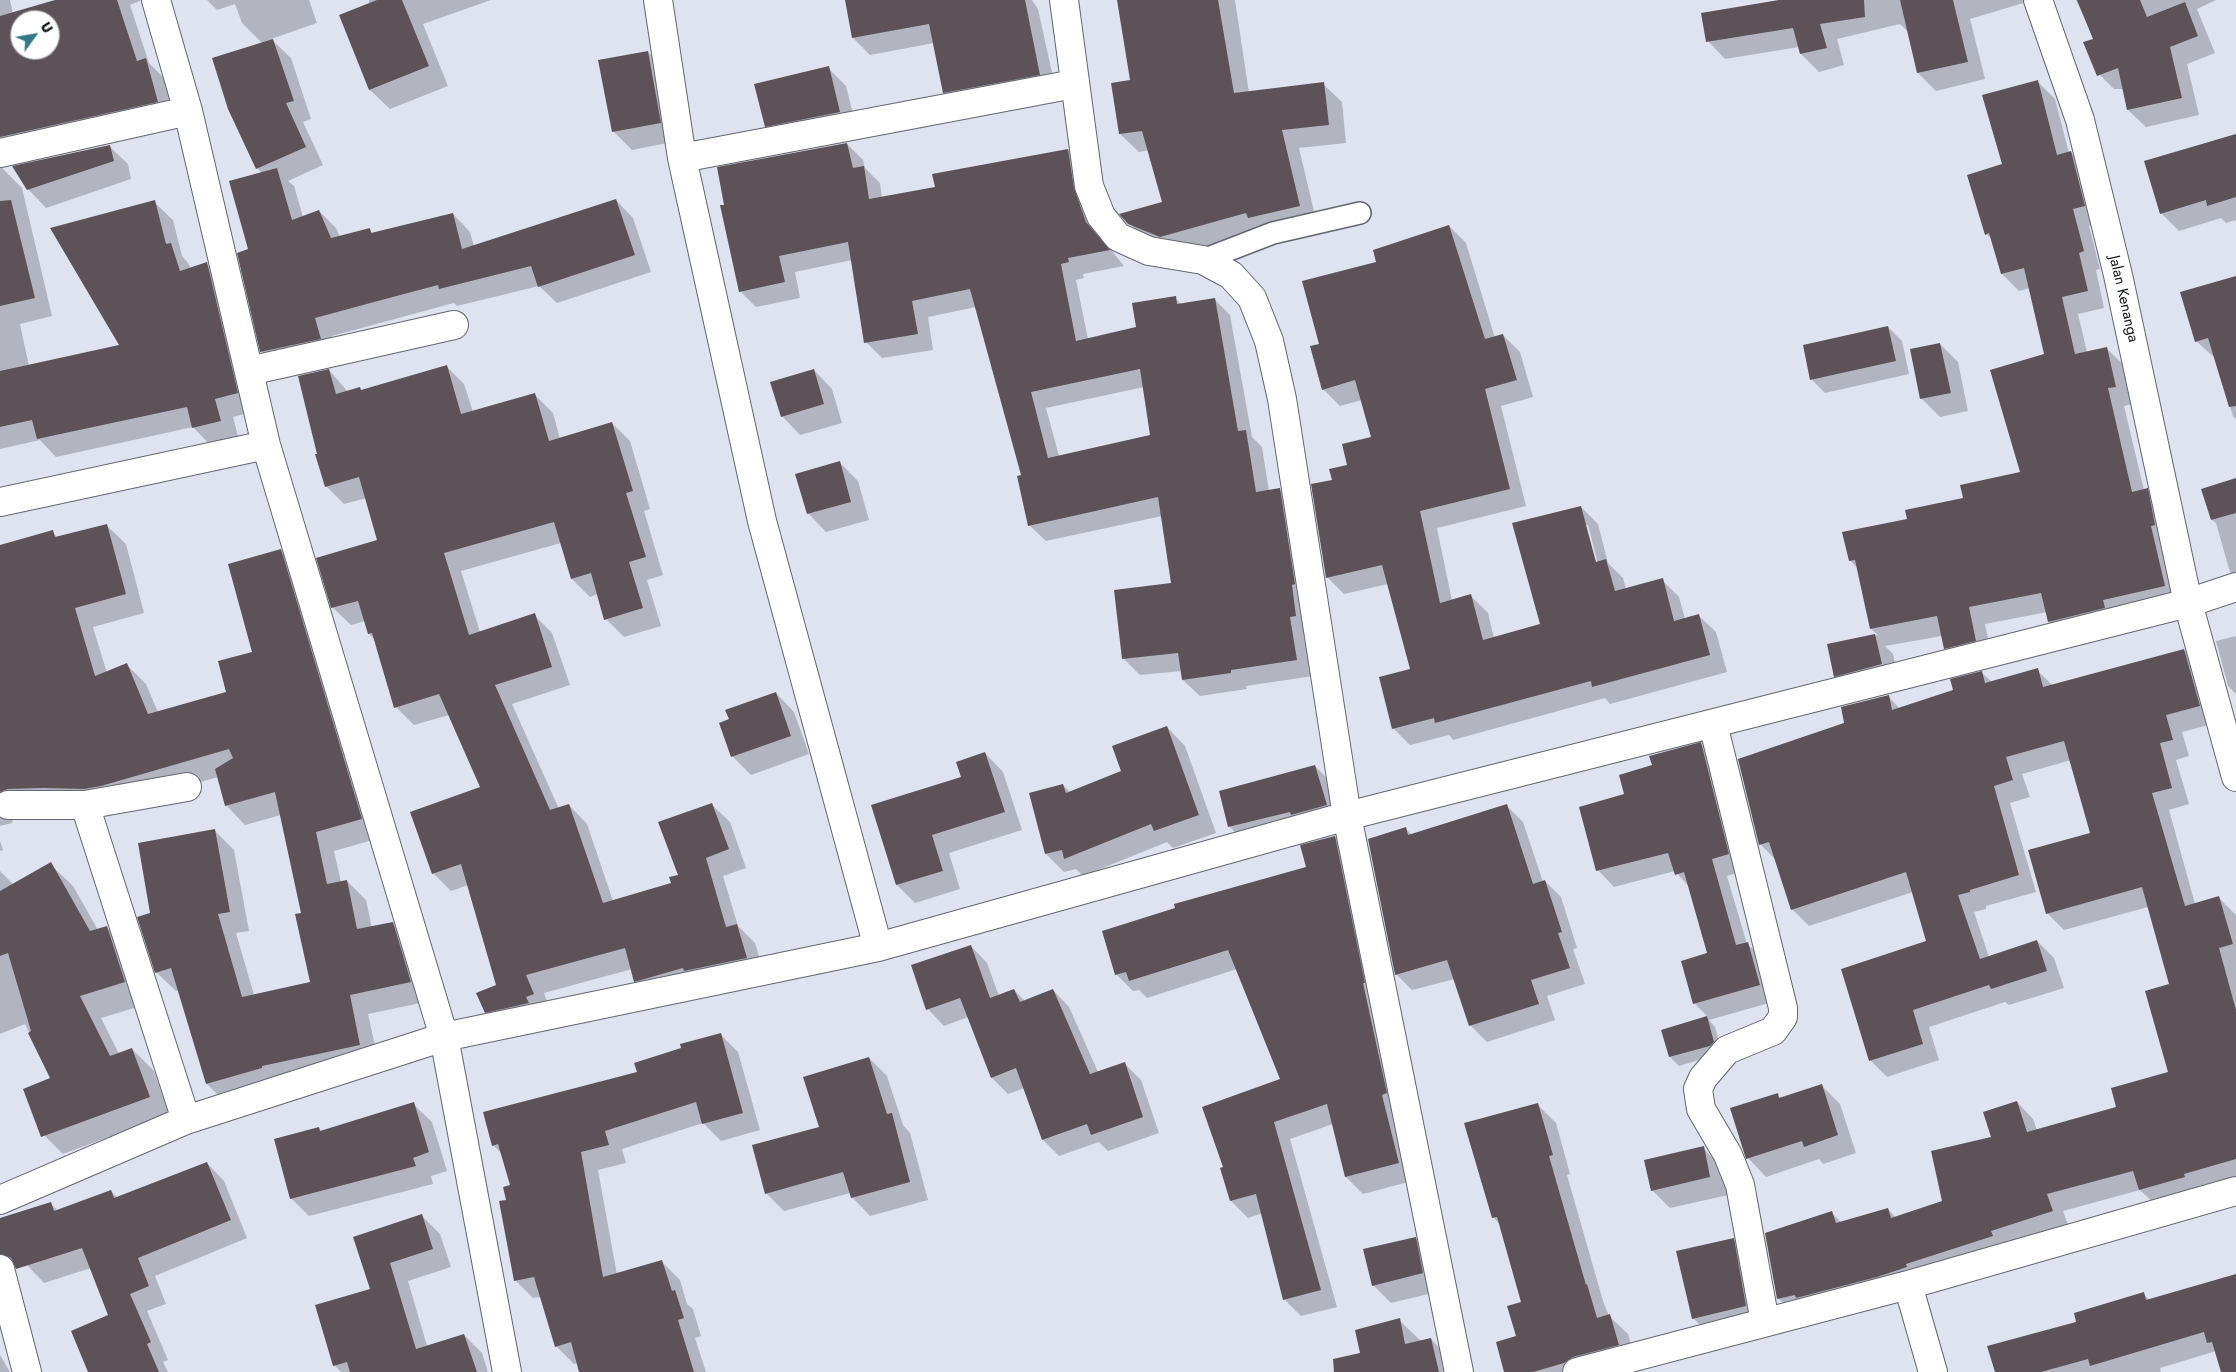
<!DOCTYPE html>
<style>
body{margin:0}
#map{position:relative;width:2236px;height:1372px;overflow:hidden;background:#dfe3ef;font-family:Jost,sans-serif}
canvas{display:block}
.north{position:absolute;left:10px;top:10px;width:50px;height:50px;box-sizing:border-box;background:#fff;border:1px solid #a0a1a2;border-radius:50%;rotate:58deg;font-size:14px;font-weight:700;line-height:20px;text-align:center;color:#111317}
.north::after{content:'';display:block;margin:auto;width:18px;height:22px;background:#357888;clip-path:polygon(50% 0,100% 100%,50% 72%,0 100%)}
</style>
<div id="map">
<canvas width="2236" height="1372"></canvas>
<div class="north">U</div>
</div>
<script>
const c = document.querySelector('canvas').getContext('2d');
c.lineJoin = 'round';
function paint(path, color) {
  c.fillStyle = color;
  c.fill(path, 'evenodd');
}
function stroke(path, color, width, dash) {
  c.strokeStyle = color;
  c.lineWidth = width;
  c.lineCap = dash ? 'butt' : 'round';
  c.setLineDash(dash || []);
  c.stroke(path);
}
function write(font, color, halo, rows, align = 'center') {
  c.font = font + ' Jost,sans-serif';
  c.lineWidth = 5;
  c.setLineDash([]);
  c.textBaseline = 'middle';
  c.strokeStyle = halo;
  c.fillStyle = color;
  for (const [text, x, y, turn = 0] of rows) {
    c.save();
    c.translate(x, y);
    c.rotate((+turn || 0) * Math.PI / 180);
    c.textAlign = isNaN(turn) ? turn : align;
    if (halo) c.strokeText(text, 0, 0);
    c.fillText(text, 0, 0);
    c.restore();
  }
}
const shadow = new Path2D(`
 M0,0H10L13,14L59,0H142L130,5L149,63L164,78L176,120L8,159L3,166V169L22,188L52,316L20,324L29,366L121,345L154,202L173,220L182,256L188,263L191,269L207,264L225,282L255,411L233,417L239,440L211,446L193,427L56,457L40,440L0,449ZM20,20H50V50H20Z
 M207,0H309L317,23L271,39L291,58L311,119L303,122L323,165L288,181L294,186L303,217L319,211L336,228L340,237L370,230L373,234L453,214L470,232L474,246L616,200L633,218L651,272L557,303L539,286L457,306L454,303L332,336L337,356L279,369L262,352L239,254L250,250L262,173L257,168L229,107L262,43L242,23L235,4L217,10Z
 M369,0H491L423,24L448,86L390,109L370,90Z
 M846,0H1032L1038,9L1056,91L961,109L944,92L934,43L870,55L853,38Z
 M1124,0H1235L1249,93L1323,84L1342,102L1346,143L1299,148L1317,224L1263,232L1179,255L1148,242L1129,223L1164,203L1149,150L1139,152L1120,134L1131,81Z
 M1778,0H2029L2030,1L1970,19L1985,79L1936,91L1918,73L1908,32L1900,24L1837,39L1844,65L1819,72L1801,54L1799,47L1725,59L1708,41Z
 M2076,0H2216L2197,9L2215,53L2187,64L2199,115L2146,127L2128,110L2123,89H2114L2096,71L2094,39Z
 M648,52L666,70L678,141L632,150L613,131Z
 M828,68L846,86L857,130L784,144L766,126Z
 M2037,81L2055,99L2069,153L2071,152L2088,170L2101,223L2089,226L2100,269L2096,270L2104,308L2078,314L2087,352L2106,348L2124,365L2133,404L2124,406L2144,490L2147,489L2164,507L2181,603L2066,639L2049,622L2047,612L1985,624L1992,658L1962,665L1945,648L1942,636L1885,646L1893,654L1899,683L1853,694L1835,676L1829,645L1878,635L1871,629L1858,569L1850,560L1909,520L1965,499L2022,473L2045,355L2030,288L2019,291L2002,274L1992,239L1986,234L2003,165Z
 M2236,134V220L2226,223L2221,218L2179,231L2162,214L2146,162Z
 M847,144L863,160L865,168L880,183L882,198L936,188L1068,150L1084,167L1102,239L1124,266L1083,274L1084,278L1076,280L1088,339L1137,328L1175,298L1182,305L1214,299L1230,315L1252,437L1262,447L1269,491L1280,490L1296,506L1313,676L1246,686L1247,689L1200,696L1183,680L1182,671L1140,675L1124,659L1172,584L1162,516L1046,541L1029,525L1022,476L976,307L928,317L933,350L882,358L866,342L852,260L795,272L800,298L756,307L740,291ZM1144,387L1151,436L1059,456L1046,408Z
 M109,146L128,164L131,179L46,208L28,189Z
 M1449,226L1466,243L1495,338L1503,335L1520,352L1533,397L1501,406L1526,506L1437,528L1452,601L1471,596L1488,613L1494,638L1542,625L1581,507L1598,524L1608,563L1623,578L1626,589L1662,580L1679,597L1685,619L1699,616L1716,632L1727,672L1610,704L1605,698L1453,740L1449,735L1410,745L1393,728L1411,670L1388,584L1344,594L1327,577L1333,481L1372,438L1362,400L1340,406L1323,389L1321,344L1378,263ZM1585,525H1588L1599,568H1596Z
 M2236,277V419L2233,416L2215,358L2196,341Z
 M1888,327L1902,341L1909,374L1825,393L1812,380Z
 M1940,344L1958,362L1968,411L1940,417L1922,399L1911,350Z
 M446,366L464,384L473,412L535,395L553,413L560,439L612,423L630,441L650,509L644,511L663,575L647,580L661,626L624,637L606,619L598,594L590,597L572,579L561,543L461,571L480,632L534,615L552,633L570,685L512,704L559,809L569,805L587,824L613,901L672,884L679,876L711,804L730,822L746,868L723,876L738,926L755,943L765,976L654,999L636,981L632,969L544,993L551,1012L504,1030L486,1012L498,985L468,885L451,891L433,873L481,788L449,715L414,725L396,707L375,640L369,634L365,621L351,625L332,607L379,541L367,498L344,504L326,486L319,455L329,370L348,392L360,389L362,391Z
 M814,370L832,389L842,423L800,435L782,416Z
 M840,463L858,481L869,520L826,532L808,513Z
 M2236,479V578L2230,572L2216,523L2212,520Z
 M106,525L126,544L144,613L93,627L107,673L127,665L146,684L158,712L228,692L254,653L281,551L300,570L380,838L334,851L341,882L347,881L366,900L372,928L393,924L412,943L430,1001L368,1014L379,1064L226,1103L207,1084L179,990L176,991L156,972L152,914L215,831L234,850L249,931L236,933L254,995L311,983L303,914L281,815L245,825L226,805L218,777L121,805L14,816L12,823L0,826V551L52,532L58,538Z
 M2236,636V694L2228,686L2216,641Z
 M2184,650L2201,667L2216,723L2182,732L2189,756L2176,760L2189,804L2169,810L2195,904L2219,898L2236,915V1181L2157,1206L2140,1190L2063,1211L2069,1228L1795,1315L1778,1298L1831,1212L1842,1223L1888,1209L1896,1218L1944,1202L1993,1138L2017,1102L2033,1119L2037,1130L2118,1108L2170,1073L2171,985L2148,907L2064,930L2047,913L2092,834L2071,760L2022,774L2030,797L2010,803L2036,892L1986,906V909L1974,912L1989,957L2037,941L2054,958L2064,988L2009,1005L2005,1002L1929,1027L1939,1060L1887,1077L1870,1060L1927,942L1913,892L1809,926L1792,909L1776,860L1760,844L1846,724L1888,696L1900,709L1954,691L1982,673L1992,682L2037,670L2053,686Z
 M776,693L794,712L809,754L751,775L732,756L730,720Z
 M1167,727L1185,746L1216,833L1173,848L1167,842L1083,876L1076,869L1064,872L1046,854L1063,785L1070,792L1123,772Z
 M1701,744L1718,760L1745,870L1727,876L1747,944L1765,960L1776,1001L1709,1020L1715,1027L1722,1051L1719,1054L1679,1066L1670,1057L1662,1030L1708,1017L1694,1003L1708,954L1689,887L1675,871L1614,887L1598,870L1626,795L1653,766Z
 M985,753L1003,772L1022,830L949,853L960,889L915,903L897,885L963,778Z
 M1315,766L1330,781L1341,820L1244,841L1229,826Z
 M1506,805L1523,822L1543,882L1545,881L1561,897L1577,948L1573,949L1585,984L1547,996L1555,1020L1487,1042L1470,1025L1455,979L1412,990L1396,974L1405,828L1412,835Z
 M1335,837L1352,854L1416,1180L1363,1194L1346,1177L1333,1124L1290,1139L1337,1307L1301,1316L1284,1299L1263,1213L1248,1218L1231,1201L1222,1169L1282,1080L1237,969L1147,998L1139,990L1133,991L1116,974L1308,868Z
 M0,841L3,850L0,851Z
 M50,864L73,886L98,930L107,928L129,950L147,1004L101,1018L119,1054L132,1049L154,1071L171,1119L112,1140L109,1137L63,1154L41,1132L52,1079L25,1024L0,1034V871L14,885Z
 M971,946L987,963L999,996L1014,990L1025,1001L1053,990L1069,1007L1098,1072L1124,1063L1141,1080L1159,1133L1108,1151L1099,1142L1059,1156L1043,1140L1025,1088L1008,1094L992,1078L968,1017L944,1026L928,1009Z
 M720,1034L738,1052L760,1130L721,1141L703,1123L622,1149L626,1163L598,1170L617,1275L662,1262L680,1280L687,1304L693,1309L701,1336L695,1338L706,1372H581L578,1363L574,1364L556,1346L541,1297L533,1298L515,1280L507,1201L512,1186L502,1154L493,1145L682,1049Z
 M869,1058L887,1076L903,1125L910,1133L928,1200L870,1216L852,1197L850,1193L784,1211L766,1193L821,1128Z
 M1822,1086L1840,1104L1856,1153L1823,1164L1819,1159L1766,1177L1748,1158L1777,1094L1781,1099Z
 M413,1104L432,1122L447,1171L431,1176L433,1184L309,1216L291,1198L318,1128L322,1132Z
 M1538,1105L1556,1123L1570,1174L1567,1175L1603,1301L1609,1316L1628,1334L1636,1363L1602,1372H1506L1518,1337L1523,1303L1501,1225L1494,1218Z
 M1703,1148L1721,1166L1728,1195L1670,1208L1652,1190Z
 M207,1163L224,1181L247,1238L155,1276L166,1304L147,1311L168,1360L163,1362L168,1372H89L109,1316L91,1268L44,1283L27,1265L50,1203L58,1211L111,1191L118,1198Z
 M422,1216L440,1234L451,1267L408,1281L427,1346L464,1335L482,1353L488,1372H341L334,1365L372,1290Z
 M1415,1238L1434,1256L1441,1291L1391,1303L1373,1285Z
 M1733,1239L1752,1257L1764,1324L1712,1336L1693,1318Z
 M2236,1276V1372H2222L2216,1351L2160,1368L2161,1372H1996L2078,1323L2143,1294L2150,1300Z
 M1399,1320L1421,1341L1431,1339L1455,1364L1457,1372H1348L1362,1354Z
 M0,1355L10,1372H0Z`);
const building = new Path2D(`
 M55,0H117L137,61L146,58L158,102L0,137V16ZM20,20H50V50H20Z
 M377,0H402L429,66L369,90L339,15Z
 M845,0H1025L1040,75L943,93L929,24L852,38Z
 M1117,0H1218L1234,93L1324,82L1329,125L1282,130L1300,206L1248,218L1246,213L1160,237L1128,224L1119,214L1162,202L1142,131L1119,134L1111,83L1130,80Z
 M1779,0H1864L1865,17L1820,24L1827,48L1800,54L1793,28L1706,42L1701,13Z
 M1900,0H1953L1968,62L1917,73Z
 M2077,0H2140L2147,17L2185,2L2198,36L2170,47L2182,98L2127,110L2118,68L2097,76L2083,42L2093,39Z
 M273,39L294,101L286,103L306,147L256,169L228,109L212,58Z
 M648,51L661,123L612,132L598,60Z
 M829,66L840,112L765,127L754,84Z
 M2038,80L2057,155L2071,151L2085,206L2073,209L2084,251L2079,253L2088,291L2062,297L2075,354L2107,347L2116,387L2108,388L2132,492L2148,488L2155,525L2151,526L2165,586L2103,600L2105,608L2048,622L2041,593L1969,607L1976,641L1944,649L1937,616L1870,629L1855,560L1849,561L1842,532L1907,519L1905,510L1963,498L1960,485L2020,472L1990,370L2044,354L2024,268L2001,274L1989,233L1985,235L1967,175L2002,164L1982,95Z
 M2236,134V197L2207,206L2206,200L2160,214L2144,161Z
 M847,143L853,168L864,166L869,199L935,187L932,174L1068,149L1074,188L1086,222L1110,250L1068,258L1069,262L1061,264L1076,341L1136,327L1132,303L1176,296L1177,304L1215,298L1238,431L1246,430L1256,492L1280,488L1295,584L1292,585L1296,616L1290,617L1297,660L1231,670V673L1182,680L1178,653L1122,659L1114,590L1171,583L1158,497L1028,526L1017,476L1021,475L970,289L912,301L918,334L864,343L848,242L779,256L785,282L739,292L720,205H724L717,167ZM1140,369L1150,435L1048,458L1031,392Z
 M110,145L114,161L27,190L12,166Z
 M277,168L292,220L319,210L331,238L370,228L371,233L453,213L462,249L616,199L635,255L538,287L531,266L439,289L438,285L389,298L315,318L321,339L260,352L237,253L248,249L229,181Z
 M11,200L35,298L0,306V201Z
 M155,200L166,244L171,243L180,271L207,262L238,393L215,399L221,421L192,428L187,407L37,439L32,420L0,427V371L119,345L50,228Z
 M1449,225L1485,339L1503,334L1517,380L1485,389L1510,489L1420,511L1440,603L1471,594L1483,640L1540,624L1512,523L1581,506L1596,562L1606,559L1615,591L1663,578L1674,621L1699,614L1710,655L1592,687L1591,681L1435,723L1434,718L1392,729L1379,677L1410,669L1382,565L1326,578L1311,484L1332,480L1329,469L1347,465L1342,444L1371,437L1355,380L1322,390L1310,346L1319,344L1302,281L1376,262L1373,250Z
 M2236,276V406L2229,407L2208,338L2195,342L2180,292Z
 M1888,326L1896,361L1810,380L1803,345Z
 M1940,343L1951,393L1920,399L1910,349Z
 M447,365L461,414L535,393L549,441L612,422L633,491L626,493L646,557L629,562L643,608L604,620L591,573L571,579L554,522L444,553L469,635L535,613L552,667L495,685L550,810L569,804L603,903L671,883L669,877L678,875L658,822L712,803L729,849L706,858L726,927L737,924L747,958L684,971L683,968L634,982L625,948L526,975L534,994L526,997L529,1003L485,1013L476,993L496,985L461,864L432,874L410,812L480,787L439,694L394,708L372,633L368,634L358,601L331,608L316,558L377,540L359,477L325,487L315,454H317L298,376L329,369L336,394L360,387L361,390Z
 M814,369L824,404L781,417L770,382Z
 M840,461L851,502L807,514L795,474Z
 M2236,478V513L2211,520L2201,489Z
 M107,524L126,594L75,608L95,676L127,663L148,714L226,692L218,661L252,652L228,564L281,549L362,819L316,832L327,884L347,880L357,929L393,922L411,982L350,995L360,1045L262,1066V1068L206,1084L171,968L155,973L137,917L150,913L138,843L215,829L230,912L218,914L242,997L310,982L295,914L301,913L275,792L225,806L215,769L233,758L229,749L101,786L84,789L43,788L8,789L0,792V545L53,530L55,537Z
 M1875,634L1882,664L1834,677L1827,644Z
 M2184,649L2200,706L2166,715L2173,740L2160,743L2172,788L2152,793L2185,906L2219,896L2233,944L2219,948L2236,1010V1159L2184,1174L2185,1177L2139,1190L2133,1171L2047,1194L2053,1211L1991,1231L1993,1236L1906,1264L1907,1267L1877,1277L1796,1298L1795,1295L1777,1299L1765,1233L1832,1211L1836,1223L1888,1208L1891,1218L1942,1201L1931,1151L1991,1137L1983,1112L2017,1101L2027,1132L2116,1107L2111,1088L2168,1072L2145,991L2169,984L2142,887L2046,914L2028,850L2090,833L2064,741L2006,757L2013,780L1994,786L2019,875L1970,890V892L1958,895L1980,959L2037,940L2047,971L1991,989L1989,985L1913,1010L1923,1044L1869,1061L1841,969L1926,941L1906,872L1791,910L1769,842L1759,845L1738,759L1844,723L1841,707L1889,695L1892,710L1953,690L1950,679L1982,671L1985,683L2038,668L2043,687Z
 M776,692L791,736L731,757L719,723L729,719L725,710Z
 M1167,726L1199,815L1154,831L1151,824L1064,859L1062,850L1045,854L1029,793L1063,784L1066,793L1121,771L1112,746Z
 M1701,742L1729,854L1712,859L1736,945L1748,942L1760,985L1693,1004L1681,961L1707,953L1684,872L1675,875L1668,853L1596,871L1579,807L1624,794L1619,775L1652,765L1649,756Z
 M985,752L1005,812L932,835L943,871L896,885L871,805L961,777L956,762Z
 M1315,765L1327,805L1291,815L1290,812L1228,827L1219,791Z
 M1507,804L1533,884L1545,880L1562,932L1558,933L1570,968L1531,980L1539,1004L1469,1026L1447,960L1395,975L1368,839L1406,827L1408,835Z
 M1335,836L1365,983H1363L1387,1093L1382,1095L1399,1163L1345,1177L1327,1104L1274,1122L1321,1290L1283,1300L1256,1194L1230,1201L1220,1168L1223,1167L1202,1107L1280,1079L1228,950L1129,981L1126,972L1115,975L1102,931L1175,908L1174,904L1306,867L1300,845Z
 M51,862L90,931L107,926L125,982L80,996L110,1056L132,1048L150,1097L41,1137L23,1089L50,1078L28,1033L31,1031L8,953L0,956V891Z
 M971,945L990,998L1014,989L1020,1002L1053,989L1090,1074L1125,1062L1143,1117L1091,1135L1087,1124L1042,1140L1016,1068L991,1078L960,998L926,1010L911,965Z
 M1707,1016L1714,1042L1710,1046L1669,1057L1661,1030Z
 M721,1033L743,1113L702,1124L696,1102L605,1131L609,1145L581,1152L603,1277L662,1260L672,1291L675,1290L684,1318L678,1320L694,1372H579L571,1342L555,1347L534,1277L514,1281L499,1201L506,1200L503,1187L510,1185L498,1144L492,1146L483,1112L637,1072L634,1063L681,1048L680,1044Z
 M869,1057L887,1114L892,1113L910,1182L851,1198L843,1172L765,1194L752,1145L819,1127L803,1077Z
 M1822,1084L1838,1135L1804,1147L1802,1141L1746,1159L1730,1108L1778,1093L1779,1098Z
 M414,1102L429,1152L413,1158L416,1166L290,1199L274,1139L319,1127L320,1131Z
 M1538,1103L1553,1155L1549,1156L1586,1285L1587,1284L1597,1318L1610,1314L1619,1345L1573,1357L1564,1363L1533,1372H1504L1496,1342L1516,1336L1507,1306L1521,1302L1497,1217L1492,1218L1464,1123Z
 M1704,1146L1710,1177L1651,1191L1644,1160Z
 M207,1162L231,1220L138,1258L149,1286L130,1294L151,1342L147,1344L159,1372H88L71,1331L108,1315L82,1248L16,1269L11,1258L0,1254V1218L51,1202L54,1211L111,1190L114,1198Z
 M422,1214L433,1249L390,1263L416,1349L464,1334L477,1372H350L347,1362L333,1366L315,1305L370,1289L353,1237Z
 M1416,1237L1423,1273L1372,1286L1363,1249Z
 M1734,1238L1746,1306L1692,1319L1676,1251Z
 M2236,1274V1372H2221L2212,1342L2207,1343L2204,1332L2090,1366L2088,1359L2041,1372H1995L1987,1346L2076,1322L2074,1313L2144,1292L2146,1300Z
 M1400,1318L1405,1344L1431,1338L1439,1372H1334L1333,1359L1360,1353L1355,1330Z`);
const lane = new Path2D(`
 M1203,260L1273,233L1360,213`);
const street = new Path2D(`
 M156,0L188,111L266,445L444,1037L507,1372
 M658,0L682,158L762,521L878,947
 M1064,0L1089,186L1101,216L1118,237L1149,251L1203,260L1231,275L1252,298L1269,341L1282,399L1347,816L1459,1372
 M2038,0L2080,120L2118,275L2188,603L2236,777
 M0,153L188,111
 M682,158L1074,84
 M249,371L454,325
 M0,502L266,445
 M1713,724L1783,1008V1017L1773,1031L1727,1050L1703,1078L1698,1089L1701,1109L1728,1155L1740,1185L1765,1322
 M8,805H85L187,787
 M85,805L186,1120
 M0,1200L186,1120L444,1037L878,947L1347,816L2188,603L2236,587
 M0,1269L27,1372
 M1908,1285L1933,1372
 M1577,1372L1908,1285L2236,1191`);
const streetNames = [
 ["Jalan Kenanga",2123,299,77]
];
paint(shadow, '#0003');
paint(building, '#5c5258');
stroke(lane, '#626670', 24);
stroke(street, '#626670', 30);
stroke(lane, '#fff', 21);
stroke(street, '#fff', 28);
write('15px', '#111317', '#fff', streetNames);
</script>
